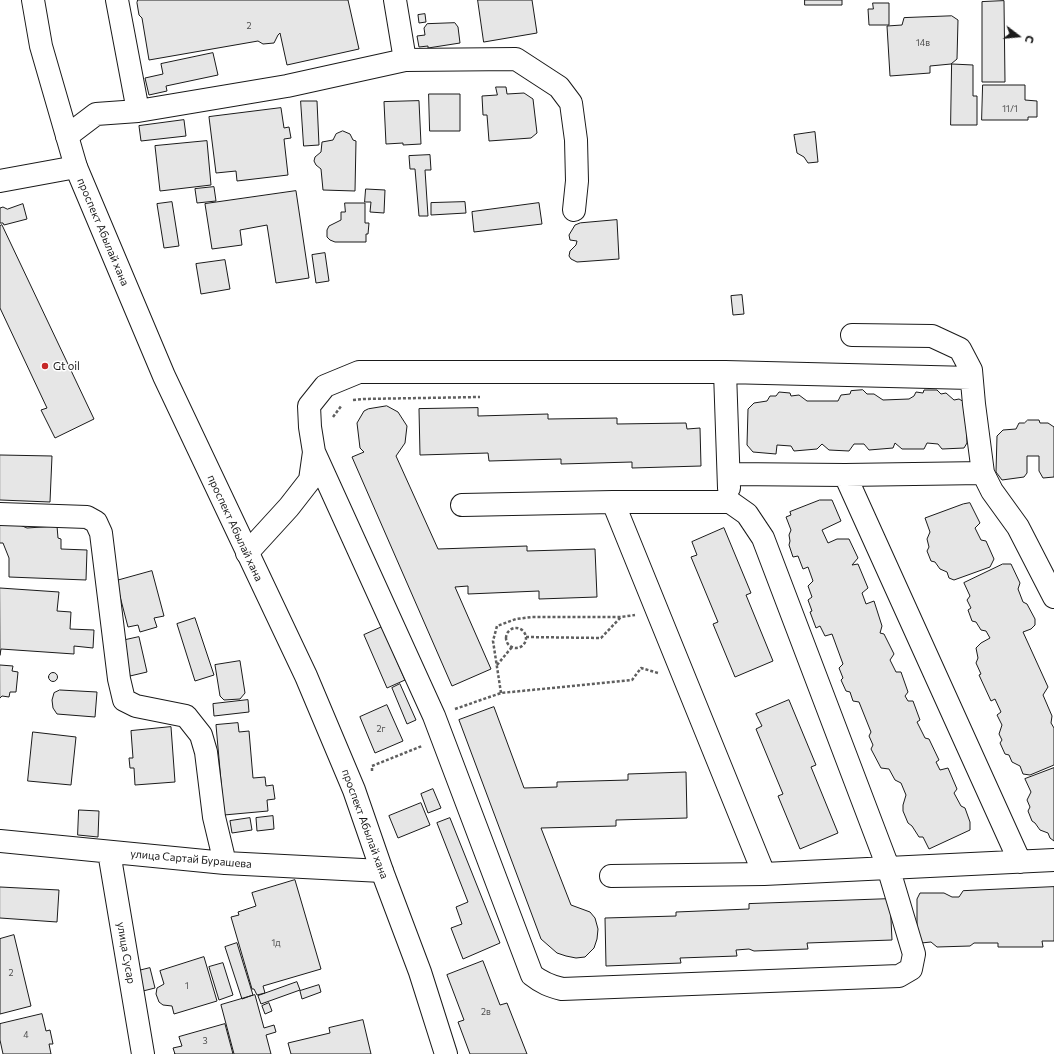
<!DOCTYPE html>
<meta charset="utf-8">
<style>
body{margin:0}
#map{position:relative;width:1054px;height:1054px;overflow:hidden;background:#fff;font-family:Commissioner,sans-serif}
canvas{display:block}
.north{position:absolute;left:998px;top:16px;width:40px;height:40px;-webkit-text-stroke:3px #fff;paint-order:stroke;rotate:106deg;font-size:11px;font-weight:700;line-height:16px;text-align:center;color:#1a1a1a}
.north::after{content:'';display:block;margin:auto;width:14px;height:18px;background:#1a1a1a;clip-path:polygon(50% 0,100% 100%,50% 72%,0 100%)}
</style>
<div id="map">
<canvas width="1054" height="1054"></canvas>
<div class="north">С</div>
</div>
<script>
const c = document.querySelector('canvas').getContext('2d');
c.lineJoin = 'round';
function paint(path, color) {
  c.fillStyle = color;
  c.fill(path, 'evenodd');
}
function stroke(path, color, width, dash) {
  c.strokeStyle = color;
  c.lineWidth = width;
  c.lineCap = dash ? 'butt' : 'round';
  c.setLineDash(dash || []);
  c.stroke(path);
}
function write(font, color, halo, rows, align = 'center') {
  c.font = font + ' Commissioner,sans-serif';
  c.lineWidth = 3;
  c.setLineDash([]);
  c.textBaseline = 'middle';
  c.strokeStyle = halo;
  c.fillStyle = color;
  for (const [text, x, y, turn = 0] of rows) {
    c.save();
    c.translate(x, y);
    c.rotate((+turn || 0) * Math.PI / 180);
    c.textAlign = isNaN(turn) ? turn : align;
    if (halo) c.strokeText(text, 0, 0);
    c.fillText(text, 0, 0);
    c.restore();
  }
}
const building = new Path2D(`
 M138,0H348L359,49L287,65L280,33L278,35L274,43L263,44L258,41L149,60L142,18L139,15L137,3Z
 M478,0H532L537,33L484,42Z
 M805,0H842V5H805Z
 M1004,1L1005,82H982V2Z
 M873,3H889V25H869L868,9H873Z
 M425,14L426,22L419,23L418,15Z
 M952,16L958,20L957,59L951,64L930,66V73L890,76L887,26L902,25L904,18Z
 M455,23L458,27L460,43L428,48V46L419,47L417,36L425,35L424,28L427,24Z
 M213,53L218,75L166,86L167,91L149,95L145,78L163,74L161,64Z
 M952,64L973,65V96H977V125H951Z
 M983,85H1025V100L1037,101V117H1028V120H982Z
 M496,87H506L507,94L524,93L533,99L537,133L531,138L489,141L487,115H483L482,96L497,95Z
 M429,94H460V131H430Z
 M301,101H317L319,145L304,146Z
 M419,101L421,144L403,145V143L386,144L384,102Z
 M281,108L284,128L289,127L291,138L284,139L288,175L237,181L236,171L216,173L209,117Z
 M184,120L186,136L141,141L139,126Z
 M343,131L350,134L353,140L356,141L355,191L323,190L321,169L316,165L314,161L315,157L321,152L322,142L333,140L336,134Z
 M815,132L818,162L808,163L804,157L797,153L794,135Z
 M207,141L211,185L160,191L155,146Z
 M430,155L431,170H425L428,216H419L415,169H410L409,156Z
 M214,187L216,201L197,203L195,189Z
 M366,189L385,190L384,213L370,212L371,202H365Z
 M296,191L309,278L276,283L267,225L240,230L242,245L212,249L205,204Z
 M172,202L179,246L164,248L157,204Z
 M465,202L466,213L431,215V203Z
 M345,203H365V223H369L368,234H366V242H335L330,240L327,237V230L329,226L341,220V212H345Z
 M539,203L542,224L474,232L472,212Z
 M23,204L27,219L4,225L3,223H0V208L3,207L7,209Z
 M617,220L619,259L577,262L571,259L569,256L570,251L576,245L577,241L570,240L569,235L575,225L580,223Z
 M2,225L94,419L55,438L41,410L47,408L0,308V226Z
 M325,253L329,281L316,283L312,255Z
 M225,260L230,289L201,294L196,264Z
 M742,295L744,314L733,315L731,296Z
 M863,390L867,394H874L883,400L909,399L914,396L916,392L923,393L924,390H937L941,394L946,393L954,400L959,399L966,403L967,443L964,448L942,449L938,444L927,443L924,449H902L895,443L893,448L869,450L864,444H854L849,451L829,450L822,444L817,449L794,451L791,446L777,445L776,454L753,452L747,445L748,409L754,403L767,401L770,396H776L779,392L790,393L791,396L799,395L807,401H838L841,395L850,394L851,391Z
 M387,406L398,412L407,426L405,443L396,456L438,549L527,546V551L595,549L597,597L539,599V591L468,594V586L455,587L491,669L452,686L352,457L364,452L360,448L357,423L364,411L368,409Z
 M478,408V416L548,414V419L617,418V424L686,423L687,429L700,428L701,466L632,468V462L561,464V459L489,461L488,453L420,455L419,409Z
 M1028,420H1039L1040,423H1048L1054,427V477L1043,478L1039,471V456H1027V473L1024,477L1002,480L996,472L997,436L1003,430L1016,429L1019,423H1024Z
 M0,455L52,456L50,502L0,500Z
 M820,500H832L841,521L822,530L828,543L837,539H849L858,558L852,565L858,564L868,588L862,593L866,604L874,601L882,626L880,633L884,634L894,654L890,660L896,672H901L908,692L905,696L908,701H913L920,720L917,722L925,738L929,739L939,760L936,762L940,770L948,768L957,789L954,793L961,806L965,808L970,822V830L929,849L923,837H919L912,826L908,823L903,811V805L906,795L901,783L895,780L889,769L881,768L871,749L873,745L869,736L871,732L859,702L853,701L850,692L846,691L841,680L843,678L839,668L843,664L832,634L825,636L820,626L816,628L810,612L812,611L808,600L812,597L808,586L813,581L808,567L803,569L798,556L793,557L789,545L790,541L789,535L791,530L786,517L791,515L790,512Z
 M970,503L980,523L975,528L981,540L986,541L994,559L990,567L954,580L949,578L947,572L940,569L935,562L931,561L927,551L929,547L927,539L930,532L925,518L963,504Z
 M0,521L20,525L27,528L57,526L58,538L61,539V549L87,550L86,580L9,577V558L3,543H0Z
 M724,528L751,593L746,595L773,661L735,677L713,624L718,622L691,557L697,555L692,542Z
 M1003,564H1011L1020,583L1018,589L1023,602L1027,604L1035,619V625L1031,629L1023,632L1048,687L1043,695L1052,716L1051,723L1054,728V765L1030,775L1023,774L1020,766L1012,762L1009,755L1005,754L1000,743L1002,740L999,734L1002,725L997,715L1001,712L995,699L991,701L979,675L981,674L976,663L978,658L976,648L981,643L990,638L986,631L981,630L976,622L972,621L968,610L971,608L967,600L970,596L964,583Z
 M152,571L164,616L154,618L157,627L140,632L138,625L128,627L116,581Z
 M0,588L59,592L57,611L71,612L70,629L94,630L93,648L74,646V654L1,649L0,655Z
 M195,618L214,675L195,681L177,624Z
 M382,627L405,680L387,688L364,635Z
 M139,637L147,672L130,676L121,641Z
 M240,661L245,693L240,699L224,700L220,696L215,665Z
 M0,665L13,666L12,671L18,672L16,692H10L9,697L2,696L0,698Z
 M48.5 677a4.5 4.5 0 1 1 9 0a4.5 4.5 0 1 1-9 0Z
 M400,684L416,720L407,724L392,688Z
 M60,690L97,692L95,717L57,714L53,708L52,700L54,693Z
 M248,700L249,712L214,716L213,704Z
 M789,700L816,765L811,767L838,833L800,849L778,796L783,794L756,729L762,726L756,714Z
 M387,705L403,741L375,753L360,717Z
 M494,707L524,788L557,787V782L628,780V774L686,772L687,818L616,820V826L541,828L571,905L590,912L595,918L598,929L597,939L594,948L585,957L576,958L566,956L557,953L541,939L459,720Z
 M238,723L239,732L249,731L253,778L265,777L266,786L273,785L275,799L267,800L268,811L224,815L216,725Z
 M171,727L175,782L135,785L134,768H130L129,758H133L131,731Z
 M33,732L76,737L71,785L28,781Z
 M1054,768V841L1050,838L1048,833L1040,830L1035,823L1032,821L1028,811L1030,807L1027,800L1031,792L1025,779Z
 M433,789L441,808L428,813L421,794Z
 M421,803L430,825L398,838L389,816Z
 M79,810L99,811L98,837L78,835Z
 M273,816L274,829L257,831L256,818Z
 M250,818L252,830L232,833L230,821Z
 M450,818L500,943L463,959L451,928L462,924L456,907L468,902L437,823Z
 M295,880L321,969L263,986L265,993L257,995L254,989H252L231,917L239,915L238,912L256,906L252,893Z
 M0,887L59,890L57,922L0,918Z
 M1054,887V941H1042L1043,947H998V943H974L970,946L937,947L931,942L921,943L917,937V899L920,893H944L952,897H959L963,891Z
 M890,899L892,940L807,943L808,949L754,951L749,949L736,950L737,956L680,958L681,963L606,966L605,918L676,916V912L749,909V904Z
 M14,935L31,1006L0,1014V939Z
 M237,943L253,995L242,999L225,947Z
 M204,957L217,1001L174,1014L172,1006L163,1005L159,1002L156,994L157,988L164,984L160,971Z
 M483,961L500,1005L507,1003L527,1054H470L458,1022L464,1020L447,975Z
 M223,963L233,995L219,1000L209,967Z
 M150,968L155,988L143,991L138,971Z
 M297,982L300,990L261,1004L258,996Z
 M319,985L321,992L302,999L300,991Z
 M255,995L264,1028L274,1025L276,1032L266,1035L271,1054H234L221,1005Z
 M269,1003L272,1011L265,1014L262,1006Z
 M42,1014L46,1031L50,1030L53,1044H49L51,1054H3L0,1040V1024Z
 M363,1020L371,1054H291L288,1043L330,1033L329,1028Z
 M225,1024L233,1054H174H175L173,1048L182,1046L179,1037Z`);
const path = new Path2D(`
 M353,400L363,399L480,397
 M333,417L342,405
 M506 638a10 10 0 1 1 20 0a10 10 0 1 1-20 0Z
 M526,637L601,638L621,617
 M497,665L512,647
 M501,693L493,641L497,626L516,619L532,617H621L635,615
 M455,709L501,693L632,680L641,668L658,673
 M372,771V766L422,746`);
const minor = new Path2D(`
 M117,0L138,111
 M395,0L405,60
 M67,136L96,114L138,111L287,86L405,60L516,59L559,87L571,103L576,140L577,181L574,210
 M0,181L76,167
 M852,335L932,336L960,349L971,370L974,404L983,473L992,491L1018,527L1054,597
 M725,372L729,488
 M729,474L845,475L983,473
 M845,475L1020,862
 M613,502L764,874
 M462,505L613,502H730L747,514L763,538L888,867L914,954L911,969L899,976L562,989C550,986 542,983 532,975L434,716L314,452L310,427L309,406L325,386L359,372H725L971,378
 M0,514L87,517L96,522L101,533L119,679L124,700L136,706L186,716L201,735L206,752L214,817L225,863
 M247,553L289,507L310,480L314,452
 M0,841L225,863L382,871
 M109,852L143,1054
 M611,876L764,874L1054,860`);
const major = new Path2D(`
 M33,0L41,46L76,167L164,376L306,676L354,790L382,871L420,972L446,1054`);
const markers = [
 [45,366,4,"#c62828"]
];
const numberNames = [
 ["2",249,26],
 ["14в",923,43],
 ["11/1",1010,109],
 ["2г",381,729],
 ["1д",276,943],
 ["2",11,973],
 ["1",187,986],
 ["2в",486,1012],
 ["4",26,1035],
 ["3",205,1041]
];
const streetNames = [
 ["проспект Абылай хана",103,232,67],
 ["проспект Абылай хана",235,528,65],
 ["проспект Абылай хана",365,824,70],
 ["улица Сартай Бурашева",191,859,5],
 ["улица Сусар",126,953,80]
];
const poiNames = [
 ["Gt oil",53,366]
];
paint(building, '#e6e6e6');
stroke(building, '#1a1a1a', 1);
stroke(minor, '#1a1a1a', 24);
stroke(major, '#1a1a1a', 24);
stroke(path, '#5f5f5f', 2.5, [3, 2]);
stroke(minor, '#fff', 22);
stroke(major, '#fff', 22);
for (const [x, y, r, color] of markers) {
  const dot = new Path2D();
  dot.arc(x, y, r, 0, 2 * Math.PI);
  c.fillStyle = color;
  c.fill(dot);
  stroke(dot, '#fff', 1.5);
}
write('9px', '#4d4d4d', null, numberNames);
write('11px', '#1a1a1a', '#fff', streetNames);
write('11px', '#1a1a1a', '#fff', poiNames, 'left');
</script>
